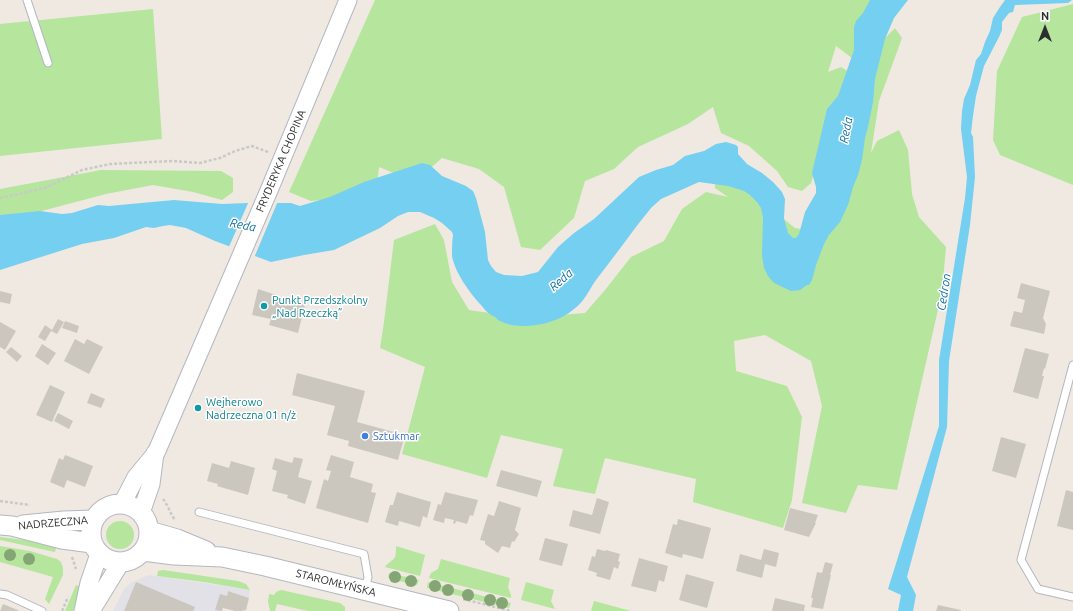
<!DOCTYPE html>
<meta charset="utf-8">
<style>
body{margin:0}
#map{position:relative;width:1073px;height:611px;overflow:hidden;background:#efe9e1;font-family:Ubuntu,sans-serif}
canvas{display:block}
.north{position:absolute;left:1025px;top:8px;width:40px;height:40px;-webkit-text-stroke:3px #fff;paint-order:stroke;rotate:0deg;font-size:11px;font-weight:700;line-height:16px;text-align:center;color:#2e2e2e}
.north::after{content:'';display:block;margin:auto;width:14px;height:18px;background:#2e2e2e;clip-path:polygon(50% 0,100% 100%,50% 72%,0 100%)}
</style>
<div id="map">
<canvas width="1073" height="611"></canvas>
<div class="north">N</div>
</div>
<script>
const c = document.querySelector('canvas').getContext('2d');
c.lineJoin = 'round';
function paint(path, color) {
  c.fillStyle = color;
  c.fill(path, 'evenodd');
}
function stroke(path, color, width, dash) {
  c.strokeStyle = color;
  c.lineWidth = width;
  c.lineCap = dash ? 'butt' : 'round';
  c.setLineDash(dash || []);
  c.stroke(path);
}
function write(font, color, halo, rows, align = 'center') {
  c.font = font + ' Ubuntu,sans-serif';
  c.lineWidth = 3;
  c.setLineDash([]);
  c.textBaseline = 'middle';
  c.strokeStyle = halo;
  c.fillStyle = color;
  for (const [text, x, y, turn = 0] of rows) {
    c.save();
    c.translate(x, y);
    c.rotate((+turn || 0) * Math.PI / 180);
    c.textAlign = isNaN(turn) ? turn : align;
    if (halo) c.strokeText(text, 0, 0);
    c.fillText(text, 0, 0);
    c.restore();
  }
}
const industrial = new Path2D(`
 M149,575L245,589L250,590L249,598L228,591L222,611H113L124,589L132,582Z`);
const green = new Path2D(`
 M375,0H876L852,58L836,46L828,72L841,67L849,72L826,136L811,183L802,191L788,187L777,171L749,146L721,133L713,107L688,124L638,147L614,169L585,181L574,218L540,250L521,247L504,187L479,169L442,158L415,182L379,167L377,186L356,197L311,201L289,192Z
 M1073,4V185L1000,155L993,140L997,71L1022,17Z
 M153,9L162,139L0,156V24Z
 M895,28L902,38L879,101L871,153L877,141L899,130L908,150L912,194L919,217L946,247L942,292L897,490L858,485L846,513L802,503L822,406L811,361L765,335L734,341L736,371L787,386L802,417L792,500L783,528L693,502L696,479L605,458L595,494L553,486L563,449L501,435L487,478L402,454L425,367L380,348L384,322L394,240L435,224L444,240L452,282L469,310L524,318L585,313L605,290L631,257L664,241L682,209L706,192L728,197L715,188V178L734,180L795,228L812,231L884,39Z
 M101,170L221,171L233,178V192L222,200L193,192L153,185L106,194L0,222V189Z
 M106 535a14 14 0 1 1 28 0a14 14 0 1 1-28 0Z
 M0,537L57,544L55,552L0,540Z
 M0,546L30,551L57,559L61,562L63,568V575L49,604L45,599L53,577L0,562Z
 M396,546L425,555L420,576L385,567C387,563 393,561 395,557C396,554 396,550 396,546Z
 M441,559L510,578L508,587L511,595V598L429,578L431,573L438,569Z
 M163,570L238,581L246,584L250,590L204,582L157,576L158,571Z
 M389,573L419,580L417,585L390,579L388,577Z
 M428,582L511,603L509,608L427,588Z
 M526,582L554,590L551,601L555,609L521,600Z
 M76,585L81,587L73,611H65Z
 M281,590L340,603L345,607V611H308L277,604L275,611H270L268,602L269,594L274,595L276,592Z
 M594,601L631,611H591Z`);
const water = new Path2D(`
 M870,0H908L894,18L885,39L875,79L873,102L868,127L865,138L862,160L858,175L853,187L848,205L840,222L829,235L824,244L816,265L812,280L809,285H807L800,290L791,291L774,283L768,276L764,268L762,256L763,217L761,208L757,202L750,195L744,191L738,189L728,186L699,182L661,199L651,208C632,231 615,256 596,280C589,290 584,302 574,309C557,324 521,332 500,321C496,319 498,319 495,317C493,316 491,315 490,314C486,312 484,308 481,305C470,293 455,273 452,256C452,249 452,242 453,235L452,232L442,223L434,218L420,212H408L398,216L380,228L334,250L304,255L271,262L215,241L186,228L170,225L163,226L154,228L146,227L114,238L82,244L0,270V215L40,211L62,214L72,213L98,205L109,206L174,200L222,204L248,203H291L300,206L330,197L364,182L422,163L430,165L442,176L466,186L473,191L476,198L485,232L488,260L491,266L496,272L504,275L522,276L538,272L558,247L574,233L594,219L639,177L656,170L673,165L685,156L704,151L716,144L726,142L736,145L738,147V154L747,164L762,173L773,182L782,192L785,199L784,218L786,226L788,233L793,238H796L799,234L805,212L816,193V187L812,173L827,109L838,96L854,50V27L856,21L863,13Z
 M1005,0H1072L1068,3L1015,5L1013,12L1009,13L1002,22V30L999,37L984,66L976,96L973,116L971,133L973,137L975,177L970,225L949,361L947,427L907,577L916,595L913,611H898L901,595L888,589L939,426V360L965,198L967,177L961,129L962,111L964,99L970,85L976,60L981,54L985,42L990,31L993,18L1000,7Z`);
const pier = new Path2D(`
 M249,201H278L254,258L228,249Z`);
const building = new Path2D(`
 M1021,283L1050,291L1043,318L1046,324L1044,334L1010,326L1014,311L1022,313L1025,300L1017,298Z
 M258,289L276,295V297L305,305L298,333L269,325L271,319L252,315Z
 M0,291L12,294L10,304L0,302Z
 M58,319L64,322L57,334L51,331L45,341L38,337L45,325L52,330Z
 M65,321L79,326L77,333L62,328Z
 M0,322L16,331L5,350L0,347Z
 M75,339L84,344L87,339L103,347L89,374L64,361Z
 M42,344L56,353L48,365L35,356Z
 M11,347L22,356L17,362L6,352Z
 M1025,348L1049,354L1045,369L1044,368L1042,376H1044L1038,399L1013,392Z
 M297,373L365,391L357,422L405,435L398,460L348,446L349,441L327,435L335,406L292,395Z
 M50,385L65,392L52,422L36,415Z
 M91,393L105,399L101,408L87,403Z
 M58,413L73,421L69,429L54,421Z
 M1001,437L1026,444L1016,478L992,471Z
 M65,455L93,466L85,487L67,480L64,488L50,482L59,458L63,460Z
 M331,455L354,462L350,477L373,484L371,492L376,493L368,523L316,508L324,479L328,481L331,471L326,470Z
 M294,457L303,459L298,477L312,481L305,504L287,498L288,495L272,491L277,471L272,469L275,458L292,463Z
 M231,461L255,468L248,495L217,486L218,484L207,481L212,463L229,468Z
 M501,470L542,481L537,497L496,486Z
 M1066,490L1073,492V530L1057,526Z
 M397,492L431,502L427,518L423,516L420,527L399,521L398,526L385,522L390,505H393Z
 M445,492L478,500L473,516L470,515L467,524L456,521L455,524L453,523L454,520L445,518L444,523L433,520L438,504L441,505Z
 M597,498L609,502L600,534L569,526L573,510L592,515Z
 M499,501L521,508L515,530L519,534L514,542L512,541L510,548L502,546L498,553L485,544V541L480,540L488,514L494,516Z
 M790,508L818,515L815,523H816L809,537L784,530Z
 M678,519L711,528L703,559L683,554L682,558L665,553L673,524L677,525Z
 M545,538L568,544L562,566L539,560Z
 M597,549L605,551L606,550L620,554L618,561L620,562L618,569L614,567L610,580L596,576L597,573L588,570L592,556L595,557Z
 M764,549L779,553L776,567L765,564L762,578L736,571L740,554L761,560Z
 M639,558L668,566L664,582L659,580L656,592L631,586Z
 M825,562L833,564L830,575H831L823,609L811,607L813,598H811L817,572L822,573Z
 M686,574L714,582L707,608L679,600Z
 M136,582L195,607L193,611H124Z
 M228,591L249,598L246,610L241,611H235L223,608L222,611L215,610L220,594L227,596Z
 M775,598L805,605L804,611H772Z
 M3,604L20,611H0Z
 M938,605L961,610V611H936Z`);
const path = new Path2D(`
 M0,198L45,188L82,170L110,164L172,161L200,163L220,158L235,151L252,146L268,152
 M163,499C168,505 170,513 175,520
 M0,501L30,505
 M72,557L76,569
 M463,599L511,611
 M62,611L68,597`);
const service = new Path2D(`
 M27,0L48,63
 M1073,365L1021,560L1038,589L1073,597
 M199,512L364,554L368,577L365,589
 M0,594L7,595L42,611`);
const tertiary = new Path2D(`
 M122,504L136,477L156,453L270,188L348,0
 M141,513L151,484L155,453
 M83,611L89,583L99,554
 M91,611L121,562`);
const secondary = new Path2D(`
 M91 533a29 29 0 1 1 58 0a29 29 0 1 1-58 0Z
 M0,525L12,526L62,539L92,543
 M23,525L64,521L94,520
 M149,531L177,539L206,551
 M143,551L174,555L222,557L265,566L449,611`);
const trees = [
 [10,555],
 [29,559],
 [395,577],
 [411,581],
 [435,586],
 [448,590],
 [468,595],
 [490,600],
 [502,603]
];
const markers = [
 [264,306,4,"#0f9aa8"],
 [198,408,4,"#0f9aa8"],
 [365,436,4,"#3f7fe0"]
];
const streetNames = [
 ["FRYDERYKA CHOPINA",281,161,-67],
 ["NADRZECZNA",53,523,-5],
 ["STAROMŁYŃSKA",336,583,14]
];
const cultureNames = [
 ["Punkt Przedszkolny",272,300],
 ["„Nad Rzeczką”",272,313],
 ["Wejherowo",206,402],
 ["Nadrzeczna 01 n/ż",206,415]
];
const shopNames = [
 ["Sztukmar",373,436]
];
const waterNames = [
 ["Reda",846,130,-79],
 ["Reda",243,225,11],
 ["Reda",561,280,-41],
 ["Cedron",944,292,-81]
];
paint(industrial, '#e3e1e8');
paint(green, '#b6e59e');
paint(water, '#75cff0');
paint(pier, '#efe9e1');
paint(building, '#cbc7bf');
stroke(service, '#b4b7c1', 9);
stroke(tertiary, '#b4b7c1', 19);
stroke(secondary, '#b4b7c1', 21);
stroke(path, '#c9c9c9', 2.5, [3, 2]);
stroke(service, '#fff', 7);
stroke(tertiary, '#fff', 17);
stroke(secondary, '#fff', 19);
c.fillStyle = '#84a574';
for (const [x, y] of trees) {
  c.beginPath();
  c.arc(x, y, 6, 0, 2 * Math.PI);
  c.fill();
}
for (const [x, y, r, color] of markers) {
  const dot = new Path2D();
  dot.arc(x, y, r, 0, 2 * Math.PI);
  c.fillStyle = color;
  c.fill(dot);
  stroke(dot, '#fff', 1.5);
}
write('11px', '#2e2e2e', '#fff', streetNames);
write('11px', '#0d838f', '#fff', cultureNames, 'left');
write('11px', '#366cbe', '#fff', shopNames, 'left');
write('italic 12px', '#0d6fa3', '#fff', waterNames);
</script>
